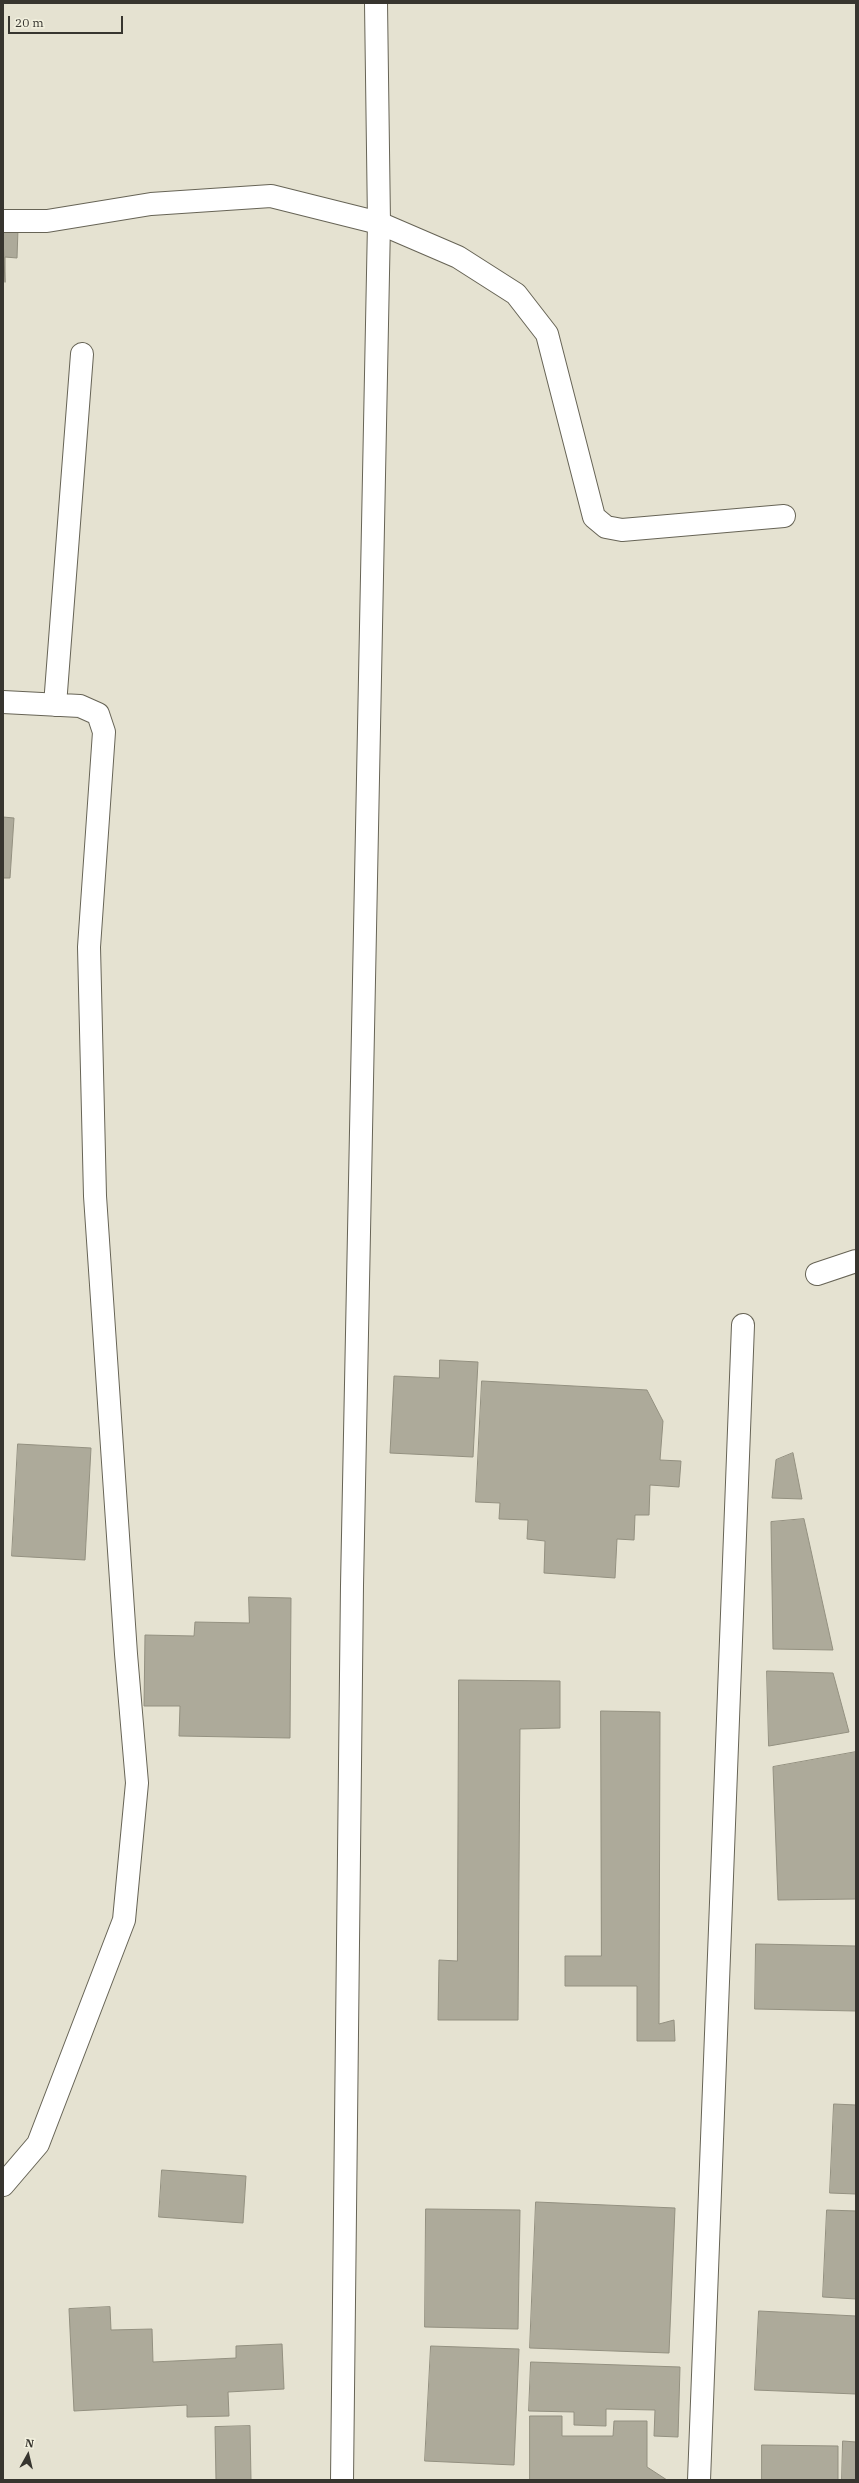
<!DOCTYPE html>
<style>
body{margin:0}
#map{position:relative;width:859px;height:2483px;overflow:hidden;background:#e5e2d1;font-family:"IBM Plex Serif",serif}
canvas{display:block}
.frame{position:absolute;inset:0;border:4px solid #37352f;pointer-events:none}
.north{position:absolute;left:8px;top:2435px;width:40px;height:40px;-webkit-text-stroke:3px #f2f0de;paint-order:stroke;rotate:8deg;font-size:11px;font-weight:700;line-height:16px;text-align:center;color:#37352f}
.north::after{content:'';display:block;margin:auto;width:14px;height:18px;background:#37352f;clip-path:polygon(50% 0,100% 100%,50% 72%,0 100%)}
.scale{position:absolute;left:8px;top:16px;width:115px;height:18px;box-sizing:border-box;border:2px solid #37352f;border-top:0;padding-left:5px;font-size:12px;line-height:14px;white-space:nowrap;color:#37352f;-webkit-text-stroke:3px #f2f0de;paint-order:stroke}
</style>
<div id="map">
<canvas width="859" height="2483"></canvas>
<div class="frame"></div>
<div class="north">N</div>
<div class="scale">20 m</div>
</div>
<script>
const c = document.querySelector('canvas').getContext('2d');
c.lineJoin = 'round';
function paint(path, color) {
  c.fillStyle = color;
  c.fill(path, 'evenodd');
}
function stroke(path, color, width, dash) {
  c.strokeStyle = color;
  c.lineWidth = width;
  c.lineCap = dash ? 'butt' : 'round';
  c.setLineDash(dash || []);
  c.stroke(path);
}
const building = new Path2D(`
 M3,228L18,229L17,258L5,257V282Z
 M3,817L14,818L10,878H3Z
 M440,1360L478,1362L473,1457L390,1453L394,1376L439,1378Z
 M482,1381L647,1390L663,1421L660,1460L681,1461L679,1487L650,1485L649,1515H635L634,1540L617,1539L615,1578L544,1573L545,1541L527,1539L528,1520L499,1519L500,1503L476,1502Z
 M18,1444L91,1448L85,1560L12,1556Z
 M793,1453L802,1499L772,1498L776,1460Z
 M804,1519L833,1650L773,1649L771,1522Z
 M249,1597L291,1598L290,1738L179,1736L180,1706H144L145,1635L194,1636L195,1622L249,1623Z
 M767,1671L833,1673L849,1732L769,1746Z
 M459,1680L560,1681V1728L520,1729L518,2020H438L439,1960L457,1961Z
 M601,1711L660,1712L659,2024L674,2020L675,2041H637V1986H565V1956H601Z
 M856,1752V1899L778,1900L773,1767Z
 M756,1944L856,1946V2011L755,2009Z
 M834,2104L856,2105V2194L830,2193Z
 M162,2170L246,2176L243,2223L159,2217Z
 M536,2202L675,2208L669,2353L530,2348Z
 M426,2209L520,2210L518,2329L425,2327Z
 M827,2210L856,2211V2299L823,2297Z
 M110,2307L111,2330L152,2329L153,2362L236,2358V2346L282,2344L284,2389L228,2392L229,2416L187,2417V2405L74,2411L69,2309Z
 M759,2311L856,2316V2394L755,2390Z
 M431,2346L519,2349L514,2465L425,2461Z
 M531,2362L680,2367L678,2437L654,2436L655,2410L606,2409V2426L574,2425V2412L529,2411Z
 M530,2416H562V2436H613L614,2421H647V2467L667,2480H530Z
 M250,2426L251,2480H216L215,2427Z
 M843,2441L856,2442V2480H842Z
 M762,2445L838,2446V2480H762Z`);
const minor = new Path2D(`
 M3,221H47L151,204L271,196L379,223L458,257L516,294L547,334L594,517L606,527L622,530L784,516
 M3,702L80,706L98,714L104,732L89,947L95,1196L126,1654L137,1783L124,1920L38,2144L3,2185
 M55,705L82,354
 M817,1274L856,1261
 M699,2480L743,1325`);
const tertiary = new Path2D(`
 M342,2480L352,1585L379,223L376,3`);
paint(building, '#adaa9a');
stroke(building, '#939080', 1);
stroke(minor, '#676456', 24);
stroke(tertiary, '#676456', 24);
stroke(minor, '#fff', 22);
stroke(tertiary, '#fff', 22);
</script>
